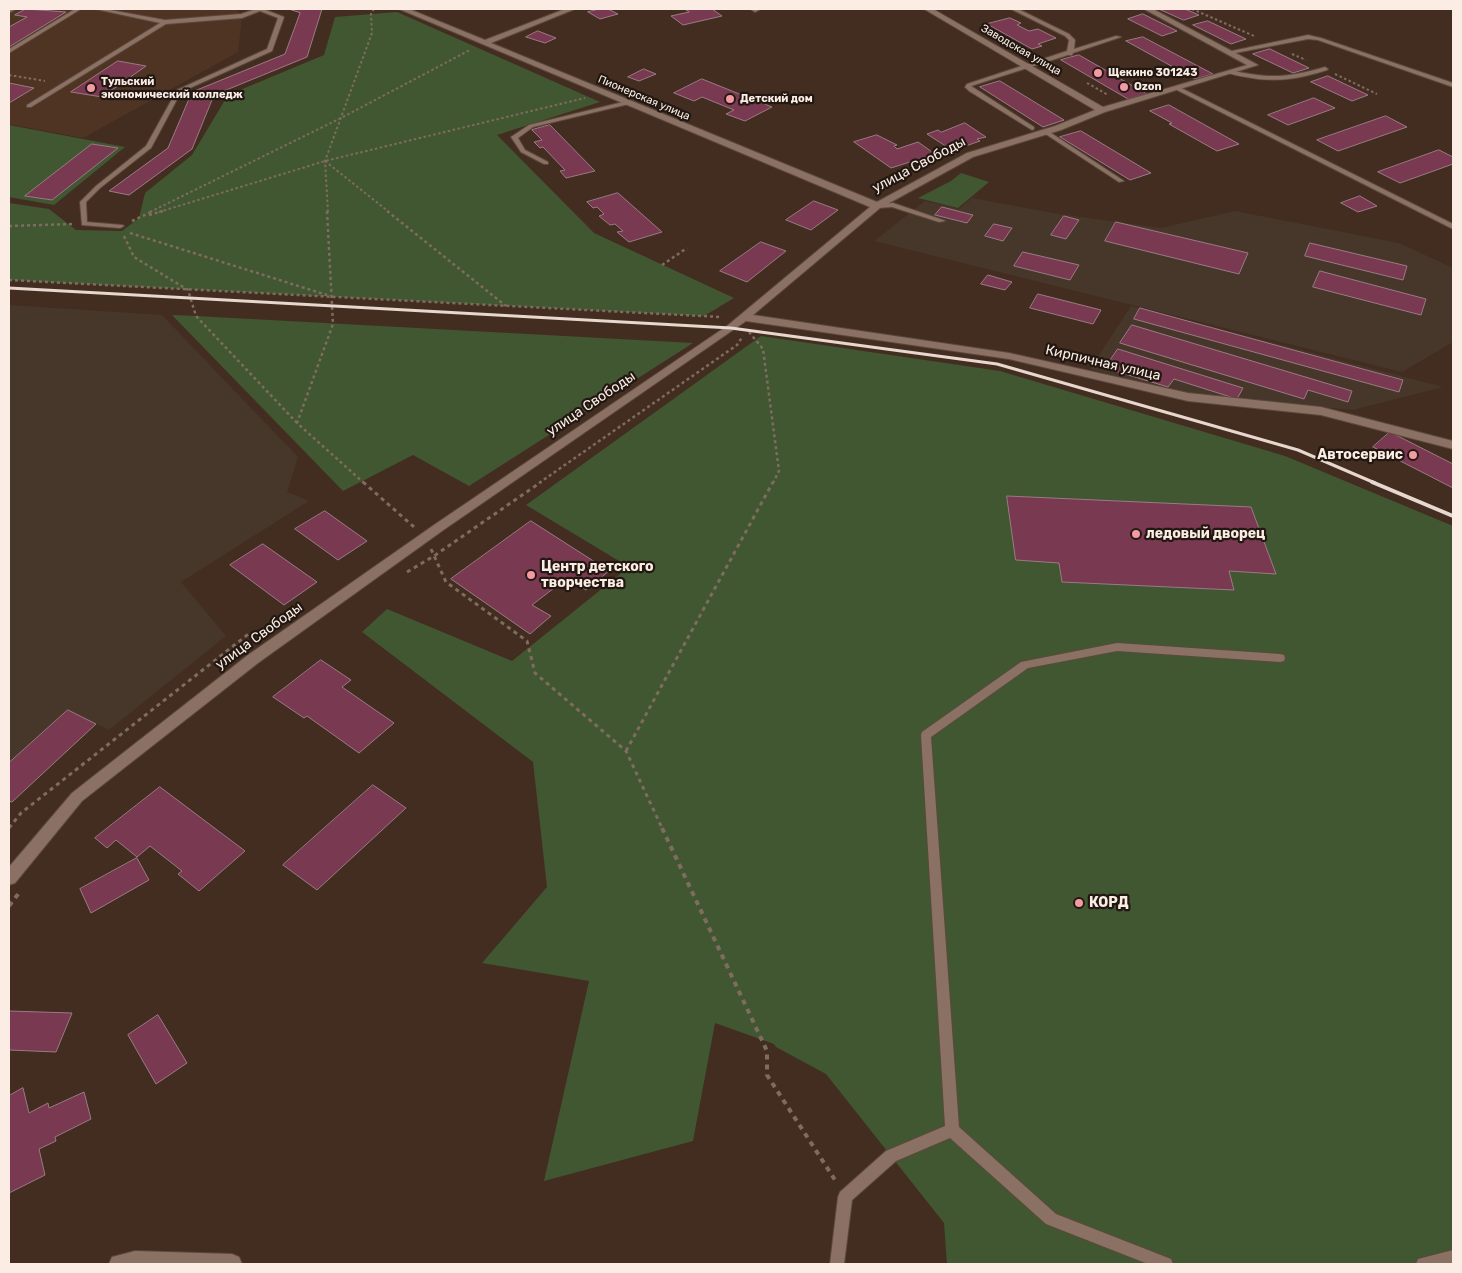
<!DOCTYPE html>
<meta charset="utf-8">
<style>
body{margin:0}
#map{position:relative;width:1462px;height:1273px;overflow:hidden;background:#432d20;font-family:Rubik,sans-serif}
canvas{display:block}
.frame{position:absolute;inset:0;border:10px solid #fbece4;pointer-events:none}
</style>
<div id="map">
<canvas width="1462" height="1273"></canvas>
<div class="frame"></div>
</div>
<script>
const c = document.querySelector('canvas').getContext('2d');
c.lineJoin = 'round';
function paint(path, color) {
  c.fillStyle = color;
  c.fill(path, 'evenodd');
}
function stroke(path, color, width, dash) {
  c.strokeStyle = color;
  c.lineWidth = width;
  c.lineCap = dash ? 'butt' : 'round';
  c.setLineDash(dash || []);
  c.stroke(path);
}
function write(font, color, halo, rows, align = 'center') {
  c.font = font + ' Rubik,sans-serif';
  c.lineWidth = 4.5;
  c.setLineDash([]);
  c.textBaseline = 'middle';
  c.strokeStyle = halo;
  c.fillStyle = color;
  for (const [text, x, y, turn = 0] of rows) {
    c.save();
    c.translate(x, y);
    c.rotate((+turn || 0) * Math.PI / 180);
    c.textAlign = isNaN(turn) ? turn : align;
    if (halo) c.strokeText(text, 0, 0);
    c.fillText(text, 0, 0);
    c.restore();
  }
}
const built = new Path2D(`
 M9,9H237L242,16L238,52L83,138L9,124Z`);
const industrial = new Path2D(`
 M972,198L1059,214L1161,228L1235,211L1399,243L1453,268V342L1402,372L874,241L925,201L959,209Z
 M9,305L162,315L298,457L287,492L309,501L181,582L226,636L109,730L68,710L9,763Z
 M1131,306L1443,387L1353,410L1183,394L1090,369Z`);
const green = new Path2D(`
 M397,12L600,102L497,135L594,233L734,298L704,316L9,280V203L49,209L76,230L122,231L139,218L145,193L192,155L228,95L324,55L335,17Z
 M9,125L125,147L54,205L9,197Z
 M961,173L989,182L958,208L918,198L951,181Z
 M172,315L196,316L693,343L469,486L413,455L343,491Z
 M761,336L1000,371L1285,456L1453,526V1264H947L944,1223L826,1074L776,1047L774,1044L715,1023L693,1141L544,1181L589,981L482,963L547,887L533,762L362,632L387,609L512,661L629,567L526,505Z`);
const building = new Path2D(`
 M26,9L66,12L9,47V27L27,17L15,15Z
 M289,9H322L307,57L214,95L192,149L129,195L109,191L168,148L192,92L285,54L300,13Z
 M600,9H608L618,14L600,19L588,12Z
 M685,9H712L722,16L683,25L671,16L689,12Z
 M1159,9H1185L1199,15L1184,20Z
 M1143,14L1177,31L1162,36L1128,19Z
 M1010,18L1021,23L1017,25L1029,31L1038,29L1056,38L1038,44L1042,46L1032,49L987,24Z
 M1208,21L1246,39L1231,44L1193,25Z
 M538,31L556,38L545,43L526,37Z
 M1143,37L1213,74L1195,79L1126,41Z
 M1270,49L1309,68L1293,73L1253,54Z
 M1079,55L1147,94L1128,99L1061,60Z
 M118,61L146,66L102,97L71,92Z
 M644,69L656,74L639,81L628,77Z
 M1328,76L1368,95L1352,101L1311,82Z
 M702,79L772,107L745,121L726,114L734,110L702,97L694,101L674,93Z
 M1000,81L1064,120L1043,127L980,87Z
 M9,83L34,88L9,103Z
 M1314,98L1335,108L1288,125L1268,115Z
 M1169,105L1239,144L1217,151L1169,124L1172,123L1150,111Z
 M1386,116L1407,127L1338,151L1317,140Z
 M965,123L986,137L977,139L980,141L960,148L956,145L947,147L927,134L938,130L941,132Z
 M550,125L595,171L566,178L560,171L565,170L543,147L540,148L534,142L542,140L532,130Z
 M1081,131L1151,173L1130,180L1060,137Z
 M877,135L897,145L894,146L897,149L918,142L935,154L891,168L854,142Z
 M92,144L118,148L52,200L25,196Z
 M1439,150L1453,157V164L1400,183L1378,172Z
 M618,193L662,232L629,242L617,232L623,231L615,224L610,225L599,216L604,214L597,207L593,208L587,202Z
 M1360,196L1377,206L1358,212L1341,203Z
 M814,201L838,210L811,230L786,220Z
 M942,207L973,215L967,223L935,215Z
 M1064,216L1079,220L1066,239L1051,235Z
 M1116,222L1248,253L1239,274L1105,241Z
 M994,224L1012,228L1003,241L985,236Z
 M761,242L786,251L747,282L720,271Z
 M1310,243L1407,266L1403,280L1305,256Z
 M1023,252L1079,265L1070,280L1014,266Z
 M1320,271L1426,299L1421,315L1313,287Z
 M988,275L1012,282L1005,290L981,284Z
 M1038,294L1101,310L1093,324L1030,308Z
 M1140,308L1403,380L1399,392L1134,319Z
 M1132,325L1352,391L1348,402L1308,390L1304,399L1120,343Z
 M1118,349L1243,388L1237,399L1174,379L1168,387L1105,368Z
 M1390,432L1453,464V488L1373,447Z
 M1007,496L1251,507L1276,574L1229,571L1234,590L1062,582L1059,563L1016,560Z
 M325,511L367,541L338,560L295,529Z
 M531,521L609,571L586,590L567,578L532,605L551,616L530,634L451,579Z
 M263,544L317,582L284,605L230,565Z
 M321,660L351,680L342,687L394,723L359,753L307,716L304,718L273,697Z
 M68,710L96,724L12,802L9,801V763Z
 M373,785L406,808L317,890L283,865Z
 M160,787L245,851L199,891L178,874L182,871L150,846L137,857L116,840L107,848L95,838Z
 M137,858L149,880L91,913L80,889Z
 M9,1011L72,1013L56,1052L9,1050Z
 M158,1015L187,1063L156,1084L128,1035Z
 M23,1088L29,1113L48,1103L49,1108L84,1092L91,1119L55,1137L56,1141L39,1149L45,1175L9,1193V1096Z`);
const pathFar3 = new Path2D(`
 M1192,9L1254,36
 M1292,54L1306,60
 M1335,74L1377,94
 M9,75L45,81
 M1087,83L1108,95
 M325,161L389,212
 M150,212L341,118L470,50
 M159,212L325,161L585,98
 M328,212L325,161L372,33L371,14L374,9`);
const pathFar2 = new Path2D(`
 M327,211L333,324L297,423L364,483
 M387,211L506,306
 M149,215L163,211
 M132,221L153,211
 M9,226L73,224
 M130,233L327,295
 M124,236L134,257L188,290L196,316L297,423
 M662,265L687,248
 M9,280L721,317
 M749,332L763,349L779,471L773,483
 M539,483L737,345L743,336`);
const pathFar1 = new Path2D(`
 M363,482L414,527
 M431,549L446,582L527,641L535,673L626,751L663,830
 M407,572L434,556L541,482
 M626,751L773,482
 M9,828L21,813L251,632`);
const path = new Path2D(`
 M662,828L767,1051V1075L837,1183
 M9,906L19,893`);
const service = new Path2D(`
 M9,9H16L9,13Z
 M75,9H81L9,53V49Z
 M95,9H105L165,20L241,14L256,9H263L284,17L272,51L181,92L151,148L100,188L86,202L87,222L122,225L124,226L120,228L82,225L80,202L96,186L146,146L177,90L267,49L278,18L260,11L242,18L166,24L31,107H27V105L160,23Z
 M1011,9H1018L1069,34L1075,40L1074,49L1116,36L1121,37L1073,53L1072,55H1068L971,86L1034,127V129L1032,130L969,91L965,87L967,84L1067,51L1069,40L1065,36Z
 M1308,35L1321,38L1453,83V87L1318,40L1308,39L1230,54L1227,52Z
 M1325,67L1328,69L1327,70C1299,79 1275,83 1246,77C1239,76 1232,75 1227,72L1230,70C1269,79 1287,78 1325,67Z
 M1175,87H1179L1453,224V229L1175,89Z
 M627,101L629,102V104L533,127L518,138L525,150L548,162V164H544L521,152L511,137L529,125Z
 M1046,130L1048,131L1124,181L1119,182L1044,133L1043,132Z
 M893,203L943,220L945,221L939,222L892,207L877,208L874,206L877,204Z
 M1117,643L1280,654L1284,655L1285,658L1284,661L1280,662L1117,651L1028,668L931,737L959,1127L1056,1214L1171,1259L1173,1264H1148L1046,1224L950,1138L896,1161L852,1200L844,1264H830L838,1197L840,1192L886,1151L945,1126L921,735L922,732L1021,662Z
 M1453,1250V1264H1416L1418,1259Z`);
const minor = new Path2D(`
 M399,9H409L485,40L565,9H575L491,43L877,202L967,153L1055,126L1095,110L924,9H933L1103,107L1247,65L1144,9H1153L1258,65L1105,112L1061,130L973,157L880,208L753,315L1009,353L1188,393L1321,407L1453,441V449L1321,415L1188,401L1009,359L746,321L442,531L258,663L82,801L15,883L9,885V867L72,793L248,655L434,525L727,326L870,207Z
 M750,9H758L759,10L755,12Z
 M135,1251L232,1254L239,1257L242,1264H109L112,1257Z`);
const railFar1 = new Path2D(`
 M9,288L731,328L997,364L1298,450L1375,483`);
const rail = new Path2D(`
 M1372,482L1453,516`);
const markers = [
 [1098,73,5,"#f49aa3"],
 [1124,87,5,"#f49aa3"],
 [91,88,5,"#f49aa3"],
 [730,99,5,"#f49aa3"],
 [1413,455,5,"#f49aa3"],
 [1136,534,5,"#f49aa3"],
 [531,575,5,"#f49aa3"],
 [1079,903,5,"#f49aa3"]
];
const farStreetnames = [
 ["Заводская улица",1021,50,30],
 ["Пионерская улица",644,98,23]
];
const farPoinames = [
 ["Щекино 301243",1108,73],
 ["Тульский",101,82],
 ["экономический колледж",101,95],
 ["Ozon",1134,87],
 ["Детский дом",740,99]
];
const streetNames = [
 ["улица Свободы",919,165,-28],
 ["Кирпичная улица",1103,363,13],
 ["улица Свободы",591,404,-34],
 ["улица Свободы",259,636,-36]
];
const poiNames = [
 ["Автосервис",1403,455,"right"],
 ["ледовый дворец",1146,534],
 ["Центр детского",541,567],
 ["творчества",541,583],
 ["КОРД",1089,903]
];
paint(built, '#503423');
paint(industrial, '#46372a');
paint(green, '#415731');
paint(building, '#793951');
stroke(building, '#997b84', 1);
stroke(service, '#5b493d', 2);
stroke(minor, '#5b493d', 2);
stroke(pathFar3, '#7f6c60', 2, [2.5, 2.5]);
stroke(pathFar2, '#7f6c60', 2.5, [3, 3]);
stroke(pathFar1, '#7f6c60', 3, [4, 4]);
stroke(path, '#7f6c60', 4, [5, 5]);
paint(service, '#8b7163');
paint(minor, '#8b7163');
stroke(railFar1, '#e7d7cf', 3);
stroke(rail, '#e7d7cf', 4);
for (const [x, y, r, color] of markers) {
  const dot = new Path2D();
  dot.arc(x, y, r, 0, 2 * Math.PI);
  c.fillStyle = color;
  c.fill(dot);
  stroke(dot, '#221812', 2);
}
write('11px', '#fbece4', '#221812', farStreetnames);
write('bold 11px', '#fbece4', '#221812', farPoinames, 'left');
write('14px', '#fbece4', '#221812', streetNames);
write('bold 14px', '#fbece4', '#221812', poiNames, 'left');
</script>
